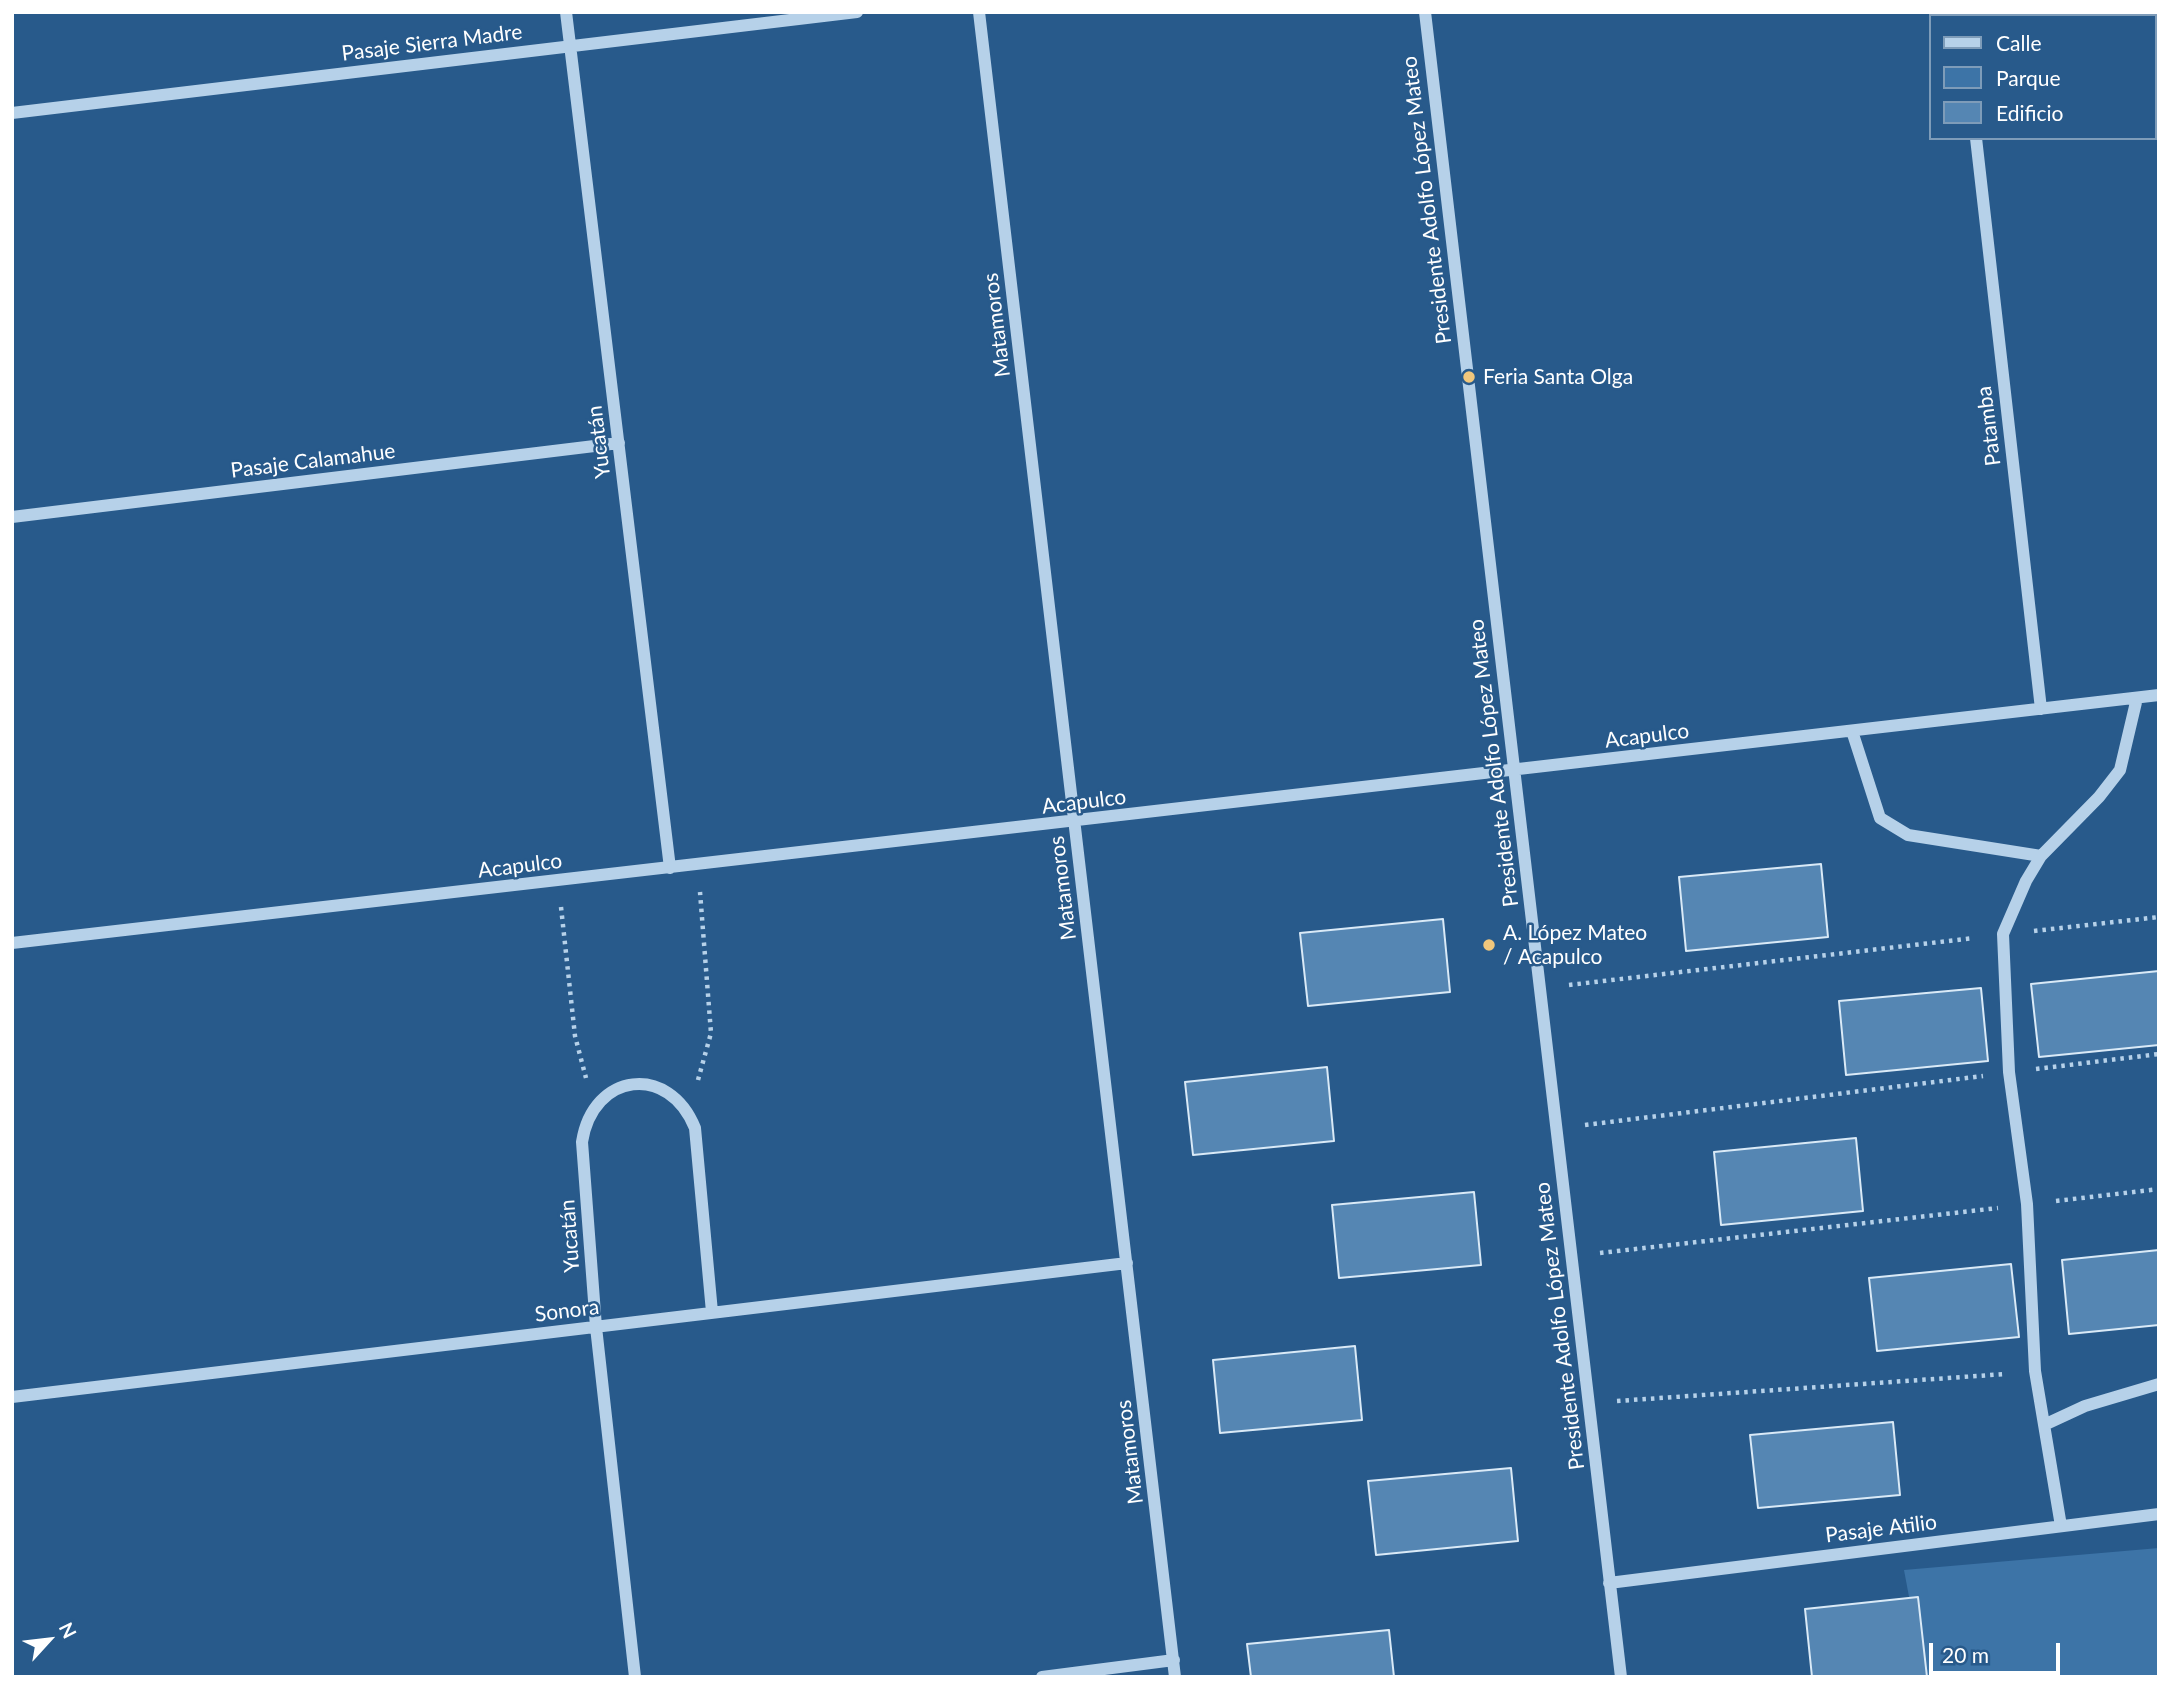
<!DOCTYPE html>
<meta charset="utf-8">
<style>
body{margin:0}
#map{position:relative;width:2171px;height:1689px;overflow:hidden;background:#285a8b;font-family:Lato,sans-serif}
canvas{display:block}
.frame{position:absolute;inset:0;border:14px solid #fff;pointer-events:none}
.legend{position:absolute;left:1929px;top:14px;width:228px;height:126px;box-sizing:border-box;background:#285a8b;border:2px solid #7e9cb9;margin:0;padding:9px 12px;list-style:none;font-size:21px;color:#fff}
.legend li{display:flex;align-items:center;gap:14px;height:35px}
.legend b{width:35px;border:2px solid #7e9cb9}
.north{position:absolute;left:14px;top:1605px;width:70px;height:70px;-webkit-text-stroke:5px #285a8b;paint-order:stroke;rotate:63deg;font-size:19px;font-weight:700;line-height:28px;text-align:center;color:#fff}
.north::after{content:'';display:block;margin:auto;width:24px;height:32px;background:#fff;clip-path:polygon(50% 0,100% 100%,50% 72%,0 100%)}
.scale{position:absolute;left:1929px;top:1643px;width:131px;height:32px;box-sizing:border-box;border:4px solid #fff;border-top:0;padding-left:9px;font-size:21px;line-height:24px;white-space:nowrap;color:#fff;-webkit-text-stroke:5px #285a8b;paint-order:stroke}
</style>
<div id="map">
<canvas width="2171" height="1689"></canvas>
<div class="frame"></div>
<ul class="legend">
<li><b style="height:9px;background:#b6d1e9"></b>Calle</li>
<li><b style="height:19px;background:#3d74a7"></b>Parque</li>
<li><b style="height:19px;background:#5586b3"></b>Edificio</li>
</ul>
<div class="north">N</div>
<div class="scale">20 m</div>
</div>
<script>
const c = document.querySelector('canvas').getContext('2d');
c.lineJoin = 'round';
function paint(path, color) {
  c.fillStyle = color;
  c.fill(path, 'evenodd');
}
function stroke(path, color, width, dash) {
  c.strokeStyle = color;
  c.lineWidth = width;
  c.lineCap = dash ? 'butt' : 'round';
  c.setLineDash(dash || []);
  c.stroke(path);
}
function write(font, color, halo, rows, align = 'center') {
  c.font = font + ' Lato,sans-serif';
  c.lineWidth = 5;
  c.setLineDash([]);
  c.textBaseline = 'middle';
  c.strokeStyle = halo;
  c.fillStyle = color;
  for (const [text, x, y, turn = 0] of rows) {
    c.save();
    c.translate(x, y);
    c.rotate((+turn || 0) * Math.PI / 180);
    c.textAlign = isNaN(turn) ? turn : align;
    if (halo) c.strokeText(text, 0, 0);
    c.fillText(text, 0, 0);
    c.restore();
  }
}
const green = new Path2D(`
 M2159,1548V1677H1924L1904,1570Z`);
const building = new Path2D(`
 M1821,864L1828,937L1686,951L1679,877Z
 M1443,919L1450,992L1308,1006L1300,933Z
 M2159,971V1045L2039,1057L2031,984Z
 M1981,988L1988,1061L1846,1075L1839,1001Z
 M1327,1067L1334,1141L1193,1155L1185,1082Z
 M1856,1138L1863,1211L1721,1225L1714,1152Z
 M1474,1192L1481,1265L1339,1278L1332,1205Z
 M2159,1250V1325L2069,1334L2062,1260Z
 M2011,1264L2019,1337L1877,1351L1869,1278Z
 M1355,1346L1362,1420L1220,1433L1213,1360Z
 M1893,1422L1900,1495L1758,1508L1750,1435Z
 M1511,1468L1518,1541L1376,1555L1368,1481Z
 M1918,1597L1927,1677H1812L1805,1609Z
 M1389,1630L1394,1677H1251L1247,1644Z`);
const path = new Path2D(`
 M561,907L575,1036L586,1078
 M2034,931L2159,917
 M1569,985L1974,938
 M2036,1069L2159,1054
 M698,1080L711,1033L700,892
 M1585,1125L1983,1076
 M2056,1201L2159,1189
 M1600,1253L1998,1208
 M1617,1401L2006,1374`);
const minor = new Path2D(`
 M566,12L670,868
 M979,12L1175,1677
 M1425,12L1621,1677
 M1961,12L1962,16
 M12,113L857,12
 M1976,138L2041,709
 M12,517L619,443
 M1852,731L1880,818L1908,835L2041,856
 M12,943L2159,695
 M12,1397L1127,1263
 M2044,1425L2085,1406L2159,1384
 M2061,1526L2035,1371L2027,1204L2009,1072L2003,934L2026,881L2041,856L2099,797L2120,770L2137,698
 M1609,1583L2159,1514
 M635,1677L596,1327L582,1142C593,1072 669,1063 695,1128L712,1312
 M1042,1677L1174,1660`);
const markers = [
 [1469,377,7,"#f1c77c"],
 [1489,945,7,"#f1c77c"]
];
const streetNames = [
 ["Pasaje Sierra Madre",432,43,-7],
 ["Presidente Adolfo López Mateo",1427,200,-97],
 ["Matamoros",997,325,-97],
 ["Patamba",1989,426,-97],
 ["Yucatán",599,442,-97],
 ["Pasaje Calamahue",313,461,-7],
 ["Acapulco",1647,736,-7],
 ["Presidente Adolfo López Mateo",1494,763,-97],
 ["Acapulco",1084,802,-7],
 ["Acapulco",520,866,-7],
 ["Matamoros",1063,888,-97],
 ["Yucatán",570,1236,-94],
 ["Sonora",567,1311,-7],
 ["Presidente Adolfo López Mateo",1560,1326,-97],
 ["Matamoros",1130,1452,-97],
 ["Pasaje Atilio",1881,1529,-7]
];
const poiNames = [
 ["Feria Santa Olga",1483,377],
 ["A. López Mateo",1503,933],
 ["/ Acapulco",1503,957]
];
paint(green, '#3d74a7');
paint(building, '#5586b3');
stroke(building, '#daeaf7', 2);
stroke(path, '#b6d1e9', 4.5, [3.5, 5]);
stroke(minor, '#b6d1e9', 12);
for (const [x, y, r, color] of markers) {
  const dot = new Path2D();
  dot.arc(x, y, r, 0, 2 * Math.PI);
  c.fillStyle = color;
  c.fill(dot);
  stroke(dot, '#285a8b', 2.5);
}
write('21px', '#fff', '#285a8b', streetNames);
write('21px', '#fff', '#285a8b', poiNames, 'left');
</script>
